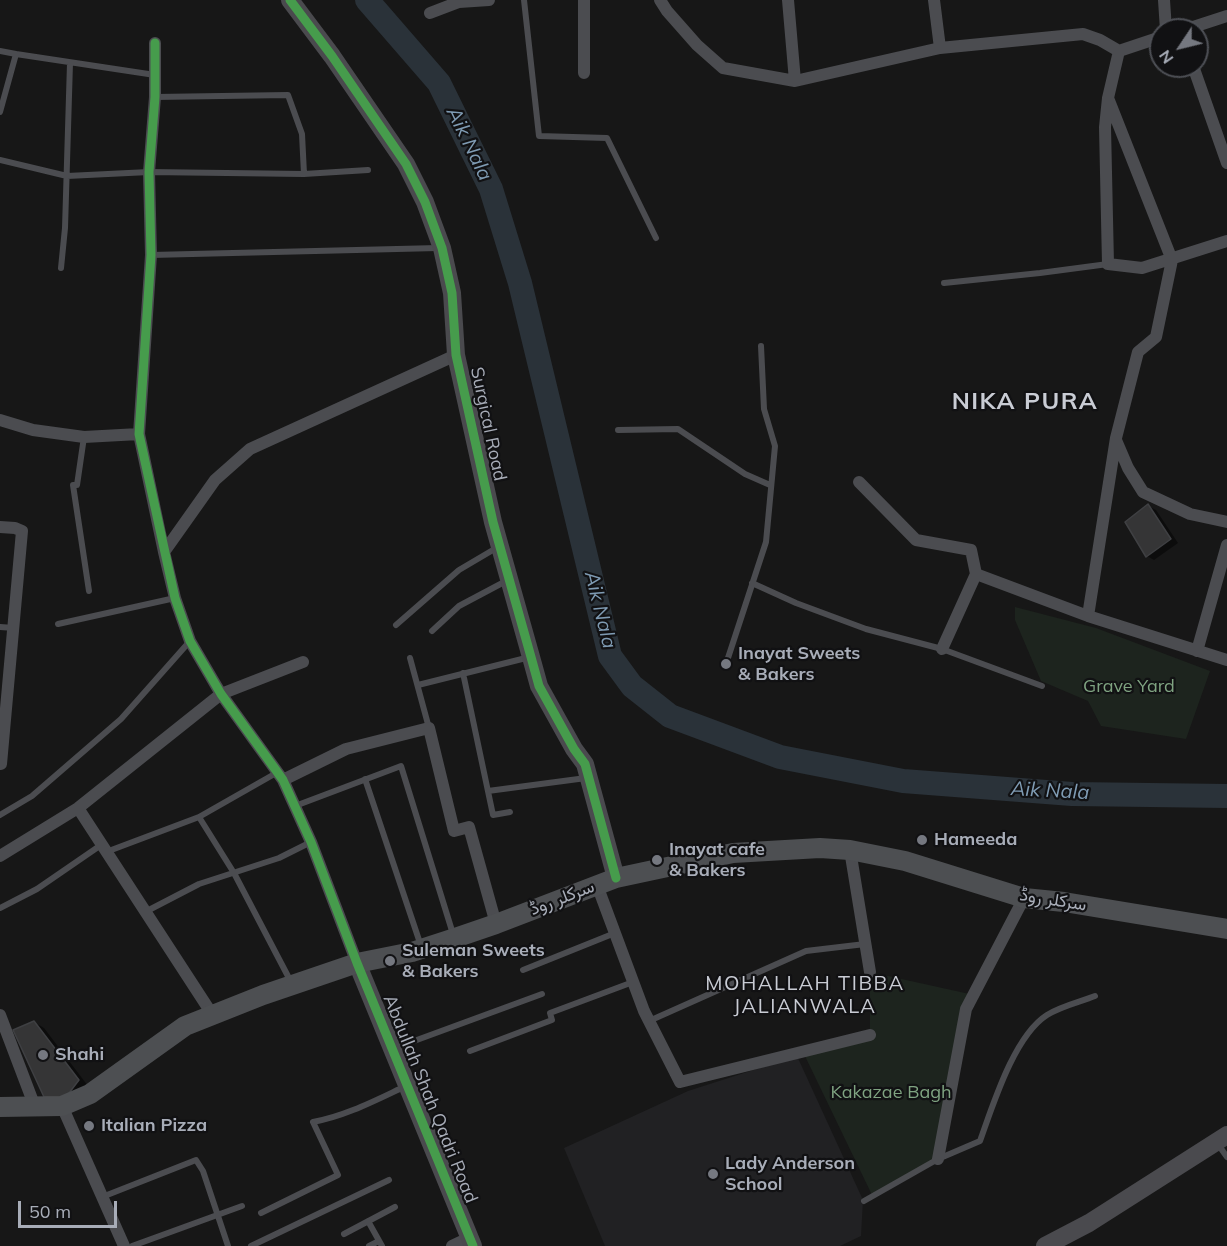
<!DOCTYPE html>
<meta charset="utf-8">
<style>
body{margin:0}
#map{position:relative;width:1227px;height:1246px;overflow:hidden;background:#171717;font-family:Mulish,sans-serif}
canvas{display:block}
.north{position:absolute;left:1149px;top:18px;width:60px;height:60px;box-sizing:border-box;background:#111113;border:2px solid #4d4f55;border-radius:50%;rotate:235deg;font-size:16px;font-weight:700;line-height:24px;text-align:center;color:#a8adb8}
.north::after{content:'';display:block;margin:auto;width:21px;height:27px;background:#757880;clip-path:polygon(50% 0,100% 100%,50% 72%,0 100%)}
.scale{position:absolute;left:18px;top:1201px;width:99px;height:27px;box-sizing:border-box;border:3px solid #a8adb8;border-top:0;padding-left:8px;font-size:18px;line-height:21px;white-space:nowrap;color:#a8adb8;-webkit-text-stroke:4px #111113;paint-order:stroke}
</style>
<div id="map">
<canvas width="1227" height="1246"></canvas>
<div class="north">N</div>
<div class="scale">50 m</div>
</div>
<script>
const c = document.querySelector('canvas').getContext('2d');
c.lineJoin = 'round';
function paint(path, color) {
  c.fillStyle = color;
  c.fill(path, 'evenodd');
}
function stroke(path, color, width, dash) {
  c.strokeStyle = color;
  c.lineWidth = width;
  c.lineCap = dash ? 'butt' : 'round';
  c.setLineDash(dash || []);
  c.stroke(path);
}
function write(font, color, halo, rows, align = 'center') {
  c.font = font + ' Mulish,Vazirmatn,sans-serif';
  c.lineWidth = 4.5;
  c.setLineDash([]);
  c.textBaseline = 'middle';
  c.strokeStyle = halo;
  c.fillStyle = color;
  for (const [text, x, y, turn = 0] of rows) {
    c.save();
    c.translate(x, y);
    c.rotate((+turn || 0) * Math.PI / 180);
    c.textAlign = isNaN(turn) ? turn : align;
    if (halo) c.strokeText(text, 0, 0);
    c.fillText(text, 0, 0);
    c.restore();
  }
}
const built = new Path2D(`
 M797,1056L863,1200L861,1236L840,1246H605L564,1148L688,1091Z`);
const green = new Path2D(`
 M1015,607L1096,628L1210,671L1186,739L1101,726L1088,701L1041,681L1015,620Z
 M870,972L974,995L938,1159L872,1195L804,1054L870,1035Z`);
const shadow = new Path2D(`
 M1148,506L1156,510L1178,543L1154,560L1147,556Z
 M34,1022L44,1028L88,1086L77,1102L45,1096Z`);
const river = new Path2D(`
 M367,0L439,83L491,189L520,283L610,656L632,686L670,716L780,757L903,781L1072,794L1227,796`);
const building = new Path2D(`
 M1148,504L1171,539L1146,557L1125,522Z
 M34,1021L79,1080L66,1097H44L13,1030Z`);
const lane = new Path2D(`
 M524,0L539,136L607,138L656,238
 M0,51L16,54
 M155,97L288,95L302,134L304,174
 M0,112L16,54L155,75
 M0,160L67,176L149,172L304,174L368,170
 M151,255L438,248
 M61,268L65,228L70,63
 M944,283L1040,273L1108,264
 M618,430L678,429L745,474L770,485
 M84,437L77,485H73L89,591
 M752,583L796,603L866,629L942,649L1042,686
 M58,624L175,598
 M396,625L459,570L498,547
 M0,627L14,628
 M432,631L459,606L508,580
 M410,658L429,728
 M726,664L766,542L775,446L764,409L761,346
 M463,673L493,815L510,812
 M418,685L530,657
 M365,779L421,946
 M488,791L586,778
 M295,806L401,766L453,934
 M0,815L32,796L121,719L190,641
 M199,817L234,873L291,982
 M106,852L199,817L278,772
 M0,908L37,889L101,845
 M145,912L199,884L279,858L311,842
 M523,970L615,933
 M649,1021L806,951L865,944
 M395,1048L542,994
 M470,1051L552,1020L550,1013L633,982
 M1217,1143L1227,1157
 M102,1197L196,1160L203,1171L228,1246
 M864,1201L938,1159L980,1141C993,1105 1014,1036 1047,1015C1061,1006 1080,1002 1095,996
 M261,1213L338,1175L313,1122C346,1116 376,1100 406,1086
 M368,1221L382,1246
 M344,1234L395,1207
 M132,1246L242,1206
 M251,1246L389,1180
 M369,1246L379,1241`);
const street = new Path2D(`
 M584,0V73
 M660,0L667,11L697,45L723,68L795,81L940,48L1083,34L1100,40L1119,51
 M788,0L795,81
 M934,0L940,48
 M1164,0L1166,30
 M430,13L459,2L489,0
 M1184,30L1227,16
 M1161,37L1119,51L1108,98L1105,127L1108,264L1142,268L1227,241
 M155,43V97L149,172L151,255L139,434L164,552L175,598L190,641L221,694L283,780L311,842L357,963
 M1193,66L1227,163
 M0,420L33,430L84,437L139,434
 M1116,440L1128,468L1143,492L1190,514L1227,522
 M859,482L916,540L971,550L976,574L942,649
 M0,527L15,528L22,531L1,764
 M164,552L215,480L250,449L456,355
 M976,574L1088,616L1227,660
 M1088,616L1116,438L1138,352L1156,337L1172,260L1108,98
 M1197,651L1227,545
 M283,780L346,749L429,728L454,831L469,827L496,924
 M78,808L212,1014
 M850,850L870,972
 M0,856L78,808L221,694L303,662
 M597,885L644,1011L680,1082L870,1035
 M0,1015L35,1107
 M62,1106L124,1246
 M938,1159L966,1009L1024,898
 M452,1246L469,1238`);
const secondary = new Path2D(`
 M290,0L332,56L406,164L425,202L442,248L452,293L456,355L493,522L531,657L539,686L574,749L585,764L616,878
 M357,963L473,1246
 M1045,1246L1089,1223L1227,1135`);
const primary = new Path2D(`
 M0,1107L62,1106L90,1094L185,1026L263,995L357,963L412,952L455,938L496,924L616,878L733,853L820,848L850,850L905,861L1024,898L1064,902L1227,929`);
const cycleway = new Path2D(`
 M290,0L332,56L406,164L425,202L442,248L452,293L456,355L493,522L531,657L539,686L574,749L585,764L616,878
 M155,43V97L149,172L151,255L139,434L175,598L190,641L221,694L283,780L311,842L357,963L473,1246`);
const markers = [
 [726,664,6,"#757880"],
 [922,840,6,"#757880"],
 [657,860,6,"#757880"],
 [390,961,6,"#757880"],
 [43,1055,6,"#757880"],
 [89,1126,6,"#757880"],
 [713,1174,6,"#757880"]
];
const streetNames = [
 ["Surgical Road",488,424,78],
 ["سرکلر روڈ",562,898,-21],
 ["سرکلر روڈ",1053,900,9],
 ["Abdullah Shah Qadri Road",430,1099,68]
];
const poiNames = [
 ["Inayat Sweets",738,654],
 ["& Bakers",738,675],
 ["Hameeda",934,840],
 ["Inayat cafe",669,850],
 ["& Bakers",669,871],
 ["Suleman Sweets",402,951],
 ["& Bakers",402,972],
 ["Shahi",55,1055],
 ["Italian Pizza",101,1126],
 ["Lady Anderson",725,1164],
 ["School",725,1185]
];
const parkNames = [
 ["Grave Yard",1129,687],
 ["Kakazae Bagh",891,1093]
];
const waterNames = [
 ["Aik Nala",469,144,64],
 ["Aik Nala",600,610,76],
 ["Aik Nala",1050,791,3]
];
const neighbourhoodNames = [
 ["MOHALLAH TIBBA",805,984],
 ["JALIANWALA",805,1007]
];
const districtNames = [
 ["NIKA PURA",1025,402]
];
paint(built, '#212123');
paint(green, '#1d241e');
paint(shadow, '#0007');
stroke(river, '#2a3239', 24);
paint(building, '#353536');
stroke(building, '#3f4043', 1.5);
stroke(lane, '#4b4c50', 6);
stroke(street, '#4b4c50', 12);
stroke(secondary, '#4a4a4e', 18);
stroke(primary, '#4d4f52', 20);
stroke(cycleway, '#469c4c', 9);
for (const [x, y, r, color] of markers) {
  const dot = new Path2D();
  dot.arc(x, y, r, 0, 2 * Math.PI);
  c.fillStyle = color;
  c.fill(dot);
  stroke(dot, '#111113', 2);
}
write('18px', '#a8adb8', '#111113', streetNames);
write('bold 18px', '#a8adb8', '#111113', poiNames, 'left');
write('18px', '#7fa381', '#111113', parkNames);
write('italic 20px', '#7f9bb3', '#111113', waterNames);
c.letterSpacing = '1.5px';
write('20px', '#c9ccd4', '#111113', neighbourhoodNames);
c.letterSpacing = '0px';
c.letterSpacing = '1.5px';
write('bold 24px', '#c9ccd4', '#111113', districtNames);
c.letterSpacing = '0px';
</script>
